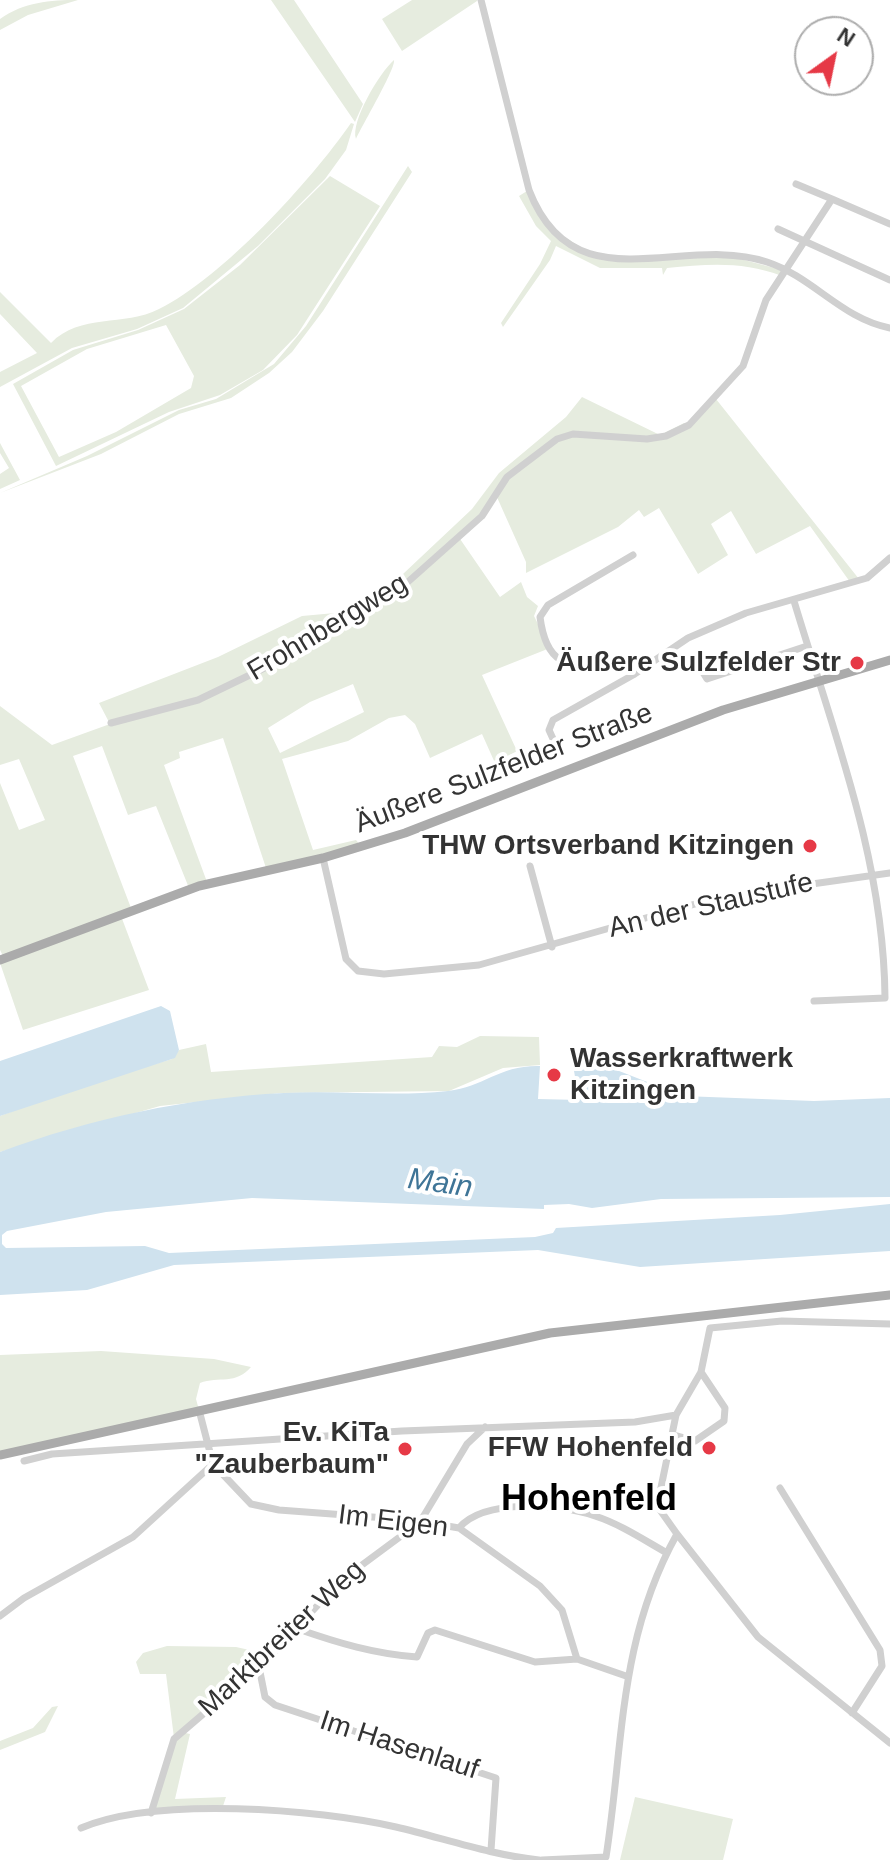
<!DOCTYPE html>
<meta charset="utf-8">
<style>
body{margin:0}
#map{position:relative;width:890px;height:1860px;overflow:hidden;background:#fff;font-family:Arial,sans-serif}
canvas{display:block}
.north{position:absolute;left:794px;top:16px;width:80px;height:80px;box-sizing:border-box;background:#fff;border:2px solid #adadad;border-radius:50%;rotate:33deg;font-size:22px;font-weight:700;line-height:32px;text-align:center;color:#333}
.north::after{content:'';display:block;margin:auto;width:28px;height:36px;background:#e63946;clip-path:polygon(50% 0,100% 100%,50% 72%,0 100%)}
</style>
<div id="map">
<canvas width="890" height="1860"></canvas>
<div class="north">N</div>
</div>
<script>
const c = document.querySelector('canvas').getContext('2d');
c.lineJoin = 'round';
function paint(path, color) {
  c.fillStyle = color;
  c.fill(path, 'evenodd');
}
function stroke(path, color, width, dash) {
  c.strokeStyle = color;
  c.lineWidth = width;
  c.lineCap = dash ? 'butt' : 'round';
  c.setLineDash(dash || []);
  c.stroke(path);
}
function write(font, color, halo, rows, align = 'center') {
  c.font = font + ' Arial,sans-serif';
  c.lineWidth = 8;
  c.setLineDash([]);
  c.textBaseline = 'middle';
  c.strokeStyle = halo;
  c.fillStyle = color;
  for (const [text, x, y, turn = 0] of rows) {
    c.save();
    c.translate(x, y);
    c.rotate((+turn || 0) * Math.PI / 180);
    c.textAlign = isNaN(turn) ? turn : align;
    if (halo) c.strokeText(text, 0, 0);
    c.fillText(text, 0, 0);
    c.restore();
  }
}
const green = new Path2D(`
 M78,0L28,15L0,30V19C24,2 50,0 78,0Z
 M271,0H294L363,104L355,122Z
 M412,0H477V1L402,51L382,19Z
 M394,60C396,68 363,124 356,139C350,122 380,72 394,60Z
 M351,123L354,124L346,150L325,179L258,246L183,308L137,329L72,348L0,387V372L37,353L0,314V292L51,343C80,313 124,327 159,309C222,278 311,181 351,123Z
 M408,166L412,172L323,311L292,352L269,373L231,398L179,414L101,454L0,493L87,456L179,410L216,399L274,364L306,326Z
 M330,176L380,206L297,335L263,370L220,395L169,412L56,466L13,384L73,350L138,330L184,309L240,265ZM166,325L194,376L191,388L116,432L59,457L21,386L87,349Z
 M527,191L546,225L599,259L633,262L729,256L786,271L782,276C743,261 708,264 667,268L663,275L662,268H600L556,246L550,260L503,327L501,323L540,264L551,241L536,226L519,196Z
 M582,397L660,435L684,423L688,424L683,429L716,399L859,579L850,582L810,526L756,554L731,511L711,524L728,555L698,574L659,508L644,517L639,510L618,527L526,573V562L496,495L507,477L533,458L532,456L505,478L482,515L458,536L500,597L521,582L527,597L538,606L534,616L550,648L482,675L517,751L495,763L482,734L430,758L415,724L405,715L389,718L348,741L282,759L313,850L356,840L360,845L266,868L223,738L179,752L180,758L164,765L207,882L189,888L156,806L128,815L102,746L73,756L131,908L3,956L0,950V783L19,830L45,820L19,759L0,765V706L52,745L110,724L99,703L218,657L302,616L335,613L386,590L472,509L499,473L566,417ZM353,684L364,712L280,753L268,728L310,702Z
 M0,443L20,480L0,489V474L9,468L0,453Z
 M121,916L149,990L23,1030L0,963Z
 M480,1036L539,1037L540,1065L503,1068L449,1091L281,1093L160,1106L0,1152V1116L72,1089L172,1059L179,1050L206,1044L211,1072L432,1057L439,1046L457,1047Z
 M101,1351L214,1359L251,1367C236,1385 219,1376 200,1383L196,1399L199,1410L0,1455V1355Z
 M167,1646L236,1647L272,1655L181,1732L190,1734L175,1799L226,1797L222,1809L151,1813L174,1738L166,1674H140L136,1662L143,1653Z
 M58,1706L45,1732L0,1750V1741L33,1728L52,1707Z
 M635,1797L733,1819L723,1860H620Z`);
const water = new Path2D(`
 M161,1006L170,1011L179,1050L175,1058L0,1116V1061Z
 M573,1065L614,1069L683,1096L814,1101L890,1098V1197L661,1199L592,1208L569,1204L544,1205V1209L252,1198L106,1212L7,1231L2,1235V1244L6,1248L145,1246L169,1253L535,1237L553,1233L556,1228L780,1215L890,1204V1251L640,1267L538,1250L174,1265L87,1290L0,1295V1152C92,1118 186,1098 284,1093C339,1090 394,1097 448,1091C484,1087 499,1065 540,1066L538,1099L579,1100Z`);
const minor = new Path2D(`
 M481,0L529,190C574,307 682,233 767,262C813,277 842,319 890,328
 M796,184L832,199
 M778,229L890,280
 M633,555L548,605L540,617C550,694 599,648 640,670
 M794,601C833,731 884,860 885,998L814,1001
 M694,658L707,679L807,646
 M111,723L198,700L281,660L332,625L391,597L482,516L507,477L557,439L573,434L647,439L666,436L689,425L743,366L766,300L832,199L890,224
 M554,741L549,730L553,720L633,675L688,638L746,613L867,578L890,558
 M323,858L346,959L358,971L384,974L479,965L720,897L890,873
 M530,866L552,947
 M890,1324L782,1321L710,1328L701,1372L676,1415L659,1497L660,1510L677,1534L758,1637L890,1743
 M199,1410L213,1464L251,1504L279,1510L412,1520L459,1528L540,1586L562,1610L577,1659L626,1676
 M673,1435L695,1441L724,1421L725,1408L701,1372
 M24,1461L52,1454L402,1431L635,1422L676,1415
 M780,1488L880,1650L882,1666L852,1713
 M459,1528C484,1498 562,1504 595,1516C620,1524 644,1540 667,1553
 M0,1616L24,1598L133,1537L213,1464
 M298,1629C338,1643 375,1654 417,1657L428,1633L435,1630L535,1662L577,1659
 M259,1667L265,1697L275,1705L496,1778L491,1850
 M151,1813L174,1739L272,1655L339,1582L420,1522L467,1444L485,1427
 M81,1828C156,1796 317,1809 396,1827C443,1838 491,1855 539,1860
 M542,1860L606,1857C624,1742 618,1640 677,1534`);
const major = new Path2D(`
 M0,960L199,886L323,858L405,833L723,710L890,660
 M0,1455L550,1333L890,1295`);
const markers = [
 [857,663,8,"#e63946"],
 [810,846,8,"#e63946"],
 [554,1075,8,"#e63946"],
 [709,1448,8,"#e63946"],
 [405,1449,8,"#e63946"]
];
const streetNames = [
 ["Frohnbergweg",328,628,-31],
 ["Äußere Sulzfelder Straße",504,769,-21],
 ["An der Staustufe",711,906,-13],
 ["Im Eigen",393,1522,7],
 ["Marktbreiter Weg",282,1639,-43],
 ["Im Hasenlauf",399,1746,18]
];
const poiNames = [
 ["Äußere Sulzfelder Str",841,663],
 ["THW Ortsverband Kitzingen",794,846],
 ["Wasserkraftwerk",570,1059,"left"],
 ["Kitzingen",570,1091,"left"],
 ["Ev. KiTa",389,1433],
 ["\"Zauberbaum\"",389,1465],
 ["FFW Hohenfeld",693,1448]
];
const waterNames = [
 ["Main",440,1184,8]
];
const districtNames = [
 ["Hohenfeld",589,1500]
];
paint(green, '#e6ecdf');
paint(water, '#cfe2ee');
stroke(minor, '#d0d0d0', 7);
stroke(major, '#ababab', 9);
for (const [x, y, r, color] of markers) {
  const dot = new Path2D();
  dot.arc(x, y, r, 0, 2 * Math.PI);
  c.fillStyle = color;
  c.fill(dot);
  stroke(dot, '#fff', 3);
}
write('28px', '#333', '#fff', streetNames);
write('bold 28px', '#333', '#fff', poiNames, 'right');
write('italic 30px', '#3f7597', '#fff', waterNames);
write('bold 36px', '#000', '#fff', districtNames);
</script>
